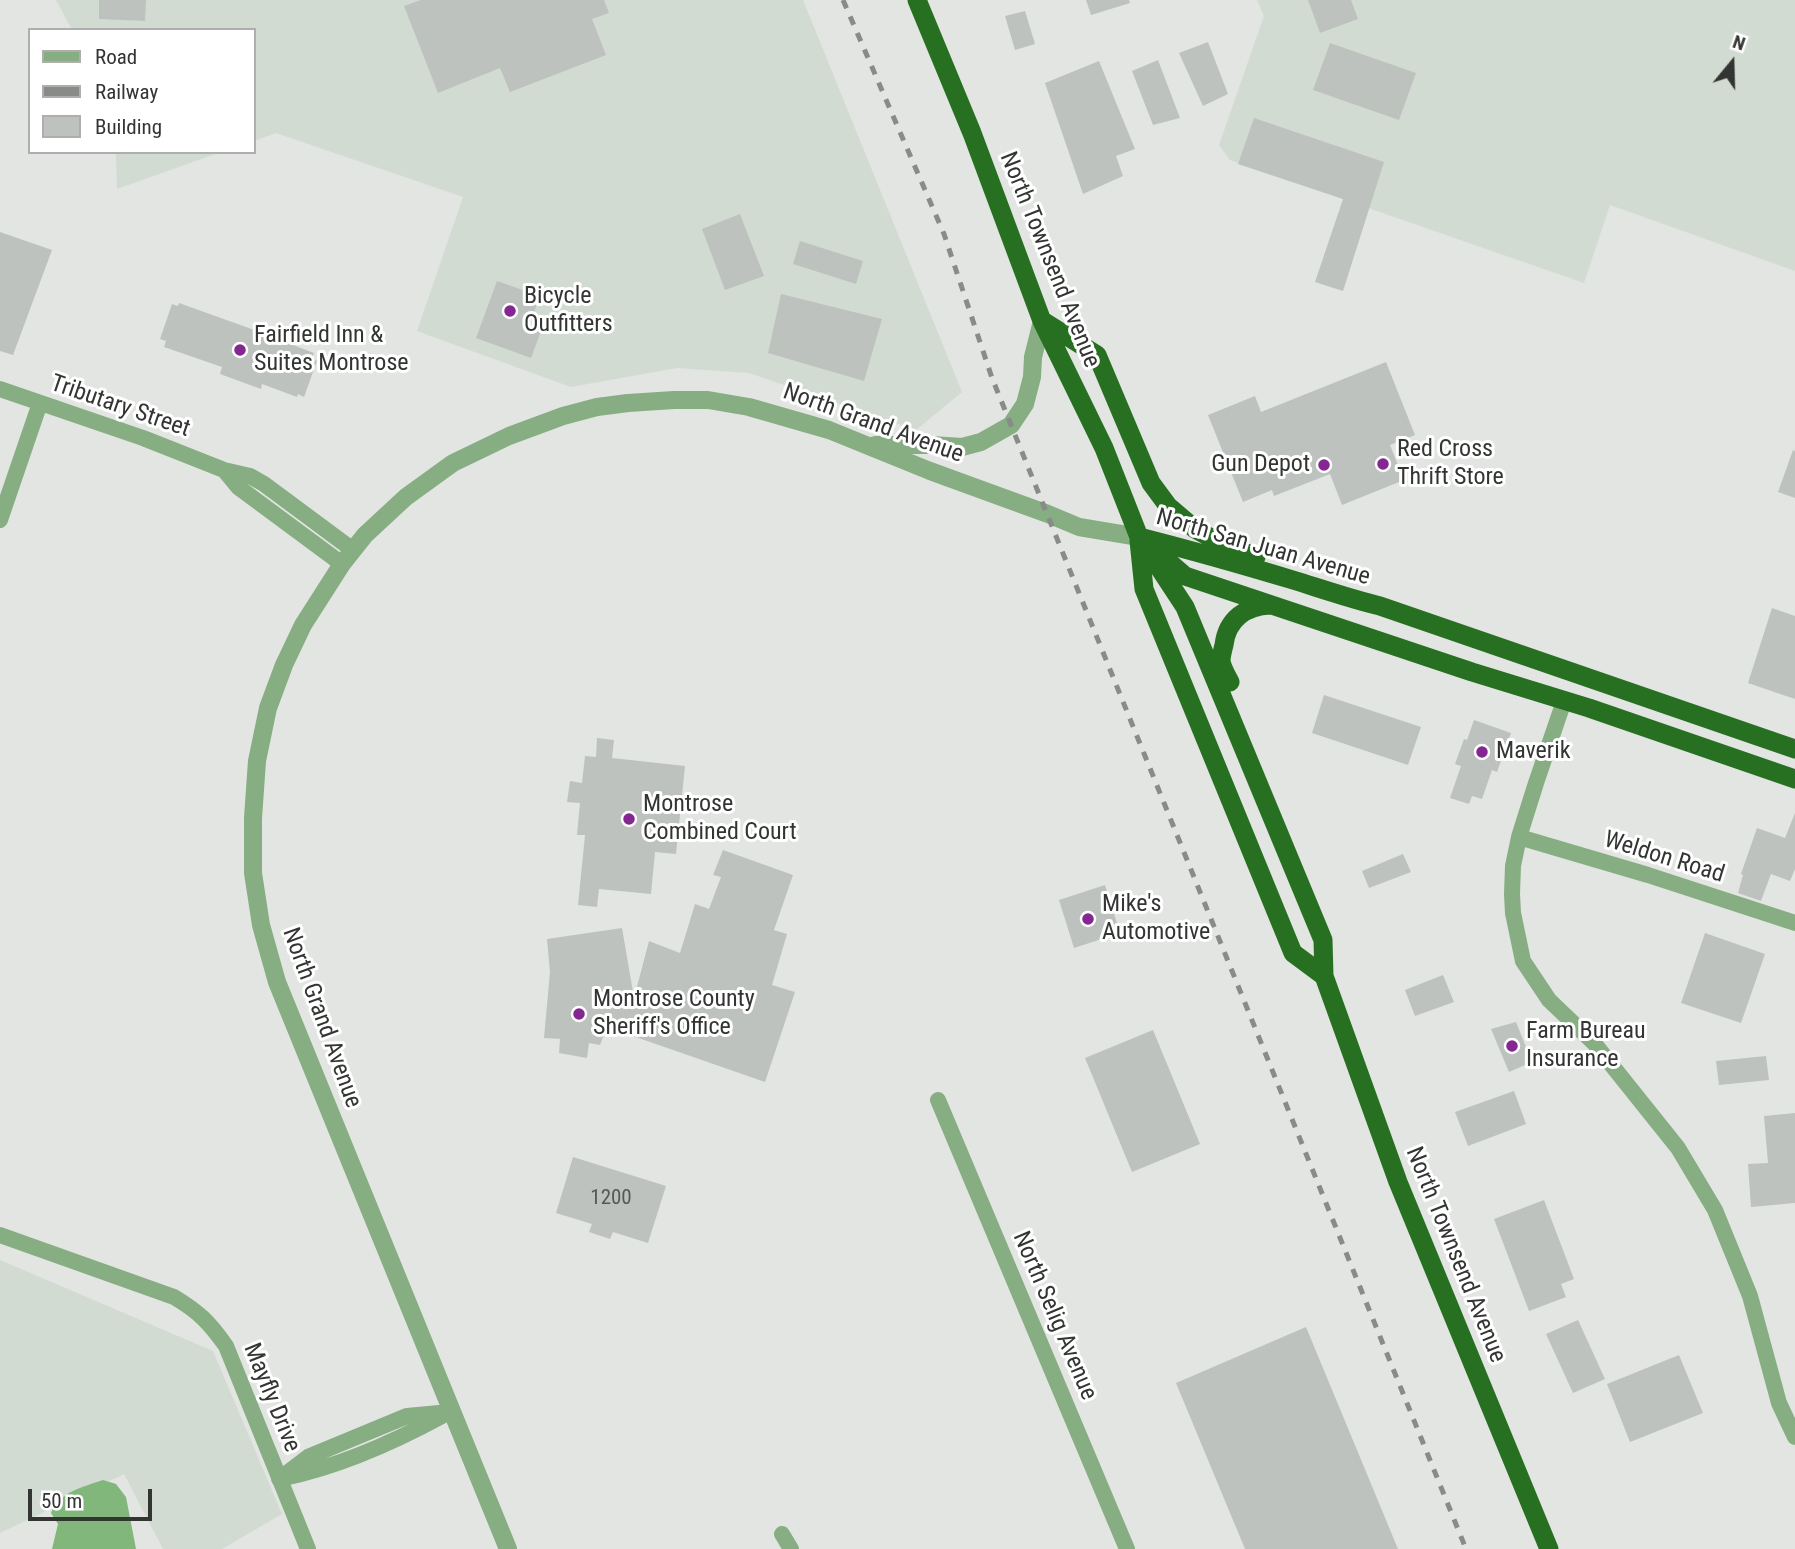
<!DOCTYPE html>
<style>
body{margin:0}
#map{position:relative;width:1795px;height:1549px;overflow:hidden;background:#e2e5e1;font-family:"Roboto Condensed",sans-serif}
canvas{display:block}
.legend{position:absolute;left:28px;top:28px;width:228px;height:126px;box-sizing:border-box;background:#fff;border:2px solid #adaead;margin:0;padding:9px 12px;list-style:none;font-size:21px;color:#333533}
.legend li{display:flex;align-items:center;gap:14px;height:35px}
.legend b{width:35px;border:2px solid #adaead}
.north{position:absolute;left:1697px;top:28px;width:70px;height:70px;-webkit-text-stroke:5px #fff;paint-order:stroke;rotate:19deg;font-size:19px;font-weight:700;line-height:28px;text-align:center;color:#333533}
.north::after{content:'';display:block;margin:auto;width:24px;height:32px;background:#333533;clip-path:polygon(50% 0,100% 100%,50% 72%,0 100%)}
.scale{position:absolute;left:28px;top:1489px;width:124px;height:32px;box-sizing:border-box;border:4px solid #333533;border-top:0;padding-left:9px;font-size:21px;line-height:24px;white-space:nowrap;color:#333533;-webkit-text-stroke:5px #fff;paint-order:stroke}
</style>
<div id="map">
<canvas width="1795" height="1549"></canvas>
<ul class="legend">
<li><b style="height:9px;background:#87ad82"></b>Road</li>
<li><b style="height:9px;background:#898b88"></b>Railway</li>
<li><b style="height:19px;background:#bec2be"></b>Building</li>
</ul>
<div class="north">N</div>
<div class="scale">50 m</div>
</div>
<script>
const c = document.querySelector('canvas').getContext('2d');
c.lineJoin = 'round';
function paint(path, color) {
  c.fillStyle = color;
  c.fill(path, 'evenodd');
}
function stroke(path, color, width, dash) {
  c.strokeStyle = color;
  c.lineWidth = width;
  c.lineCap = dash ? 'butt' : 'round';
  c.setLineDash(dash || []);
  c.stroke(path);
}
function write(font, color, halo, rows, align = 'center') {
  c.font = font + ' "Roboto Condensed",sans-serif';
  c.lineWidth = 6;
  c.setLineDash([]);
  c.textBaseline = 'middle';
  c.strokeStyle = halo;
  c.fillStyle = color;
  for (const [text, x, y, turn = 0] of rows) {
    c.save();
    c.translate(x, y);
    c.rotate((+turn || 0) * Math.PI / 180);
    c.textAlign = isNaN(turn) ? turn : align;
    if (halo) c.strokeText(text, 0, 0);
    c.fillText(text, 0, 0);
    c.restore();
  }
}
const built = new Path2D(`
 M56,0H803L962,392L916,430L749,373L677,368L571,387L417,331L463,197L276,133L254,141V30H72Z
 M1257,0H1795V271L1610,205L1584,283L1230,160L1219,145L1264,16Z
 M116,152H221L117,189Z
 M0,1260L213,1351L282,1514L222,1549H163L124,1474L0,1533Z`);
const water = new Path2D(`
 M103,1480L116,1484L126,1497L136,1549H52L58,1524L51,1513C59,1492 83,1487 103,1480Z`);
const building = new Path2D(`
 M99,0H146L145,21L99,19Z
 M421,0H604L609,13L592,19L606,55L510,92L500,68L438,93L404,6Z
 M1086,0H1129L1130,3L1091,15Z
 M1308,0H1351L1358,19L1320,33Z
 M1025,11L1035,44L1015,50L1005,16Z
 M1208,42L1228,94L1203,106L1179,53Z
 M1330,43L1416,73L1399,120L1313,90Z
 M1158,60L1180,118L1153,125L1132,71Z
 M1099,61L1135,149L1116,156L1123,176L1083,194L1045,83Z
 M1254,118L1384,162L1343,291L1315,282L1343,199L1238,164Z
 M740,214L764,276L725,290L702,229Z
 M0,232L52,250L13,355L0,351Z
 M800,241L863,261L856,284L793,264Z
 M497,281L540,296L529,326L541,331L531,358L476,338Z
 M781,294L882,319L864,381L768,353Z
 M179,303L246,327L314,353L312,358L317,361L304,397L298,394L297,397L262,384L261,389L220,374L222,367L164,347L166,341L160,339L172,304L178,306Z
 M1386,362L1415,435L1390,445L1404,480L1342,505L1330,474L1274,496L1272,490L1243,502L1208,415L1255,396L1261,412Z
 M1793,450L1795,451V498L1778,492Z
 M1772,608L1795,616V699L1748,683Z
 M1324,695L1421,727L1408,765L1312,733Z
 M1474,720L1511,733L1497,772L1492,770L1482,799L1472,796L1469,804L1450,798L1461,766L1455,764L1464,739L1467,740Z
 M597,738L614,740L612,758L685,766L676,854L655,852L651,894L599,889L597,907L578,905L585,835H577L580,803L567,802L570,781L582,783L585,756L596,757Z
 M1795,813V869L1790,881L1771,874L1761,901L1738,893L1743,875L1741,874L1757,828L1785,838Z
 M723,850L793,875L774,930L787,934L772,985L795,992L765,1082L607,1027L600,1045L589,1043L587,1058L559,1053L560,1039L544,1038L550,972L547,939L622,928L634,998L649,941L680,953L695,904L709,909L721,877L713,875Z
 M1403,854L1411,872L1369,888L1362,871Z
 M1105,885L1120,933L1074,948L1059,900Z
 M1705,933L1765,954L1741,1023L1681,1003Z
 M1443,975L1454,1002L1415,1016L1405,990Z
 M1516,1022L1532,1062L1509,1072L1491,1029Z
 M1153,1030L1200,1144L1132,1172L1085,1058Z
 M1766,1056L1769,1080L1719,1085L1716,1061Z
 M1514,1091L1526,1124L1468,1146L1455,1112Z
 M1795,1113V1203L1751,1207L1748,1164L1768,1163L1764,1116Z
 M573,1157L666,1186L648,1243L613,1232L610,1239L589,1232L592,1224L556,1213Z
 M1544,1200L1574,1279L1561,1284L1566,1297L1529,1311L1494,1219Z
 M1578,1320L1605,1379L1573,1393L1546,1334Z
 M1306,1327L1398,1549H1245L1176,1383Z
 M1679,1355L1703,1413L1630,1442L1607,1384Z`);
const minor = new Path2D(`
 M0,389L143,438L224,470L250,476L264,484L353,550
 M224,470L238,487L342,564
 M0,520L40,403
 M1564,701L1536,783L1519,837L1513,866L1512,894L1513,913L1523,961L1549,1000L1594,1043L1678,1148L1715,1210L1750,1296L1779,1403L1795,1437
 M1519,837L1648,875L1795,923
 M938,1100L1127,1549
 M0,1235L174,1297C199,1312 209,1322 226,1346L308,1549
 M284,1478C337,1467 394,1442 442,1416
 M279,1479L308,1457L407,1416L450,1412
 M782,1534L791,1549`);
const tertiary = new Path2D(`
 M875,445H932L962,447L981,442L1011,425L1025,404L1032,377L1033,357L1042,321
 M508,1549L277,982L261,925L253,873V818L257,761L268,708L284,665L303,625L342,564L365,535L406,497L453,463L509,436L563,416L597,407L628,403L674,400H708L749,407L829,430L930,471L1048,514L1079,527L1139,537`);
const trunk = new Path2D(`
 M917,0L972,133L1042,321L1104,448L1139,537L1185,607L1323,940L1324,976L1398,1182L1549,1549
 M1043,321L1097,355L1151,483L1168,506L1195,529L1213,539L1256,557
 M1143,538C1194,551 1243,565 1293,580C1322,589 1351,599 1380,606L1795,749
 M1139,541L1144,589L1293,953L1324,976
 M1156,551L1185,576L1472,672L1589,708L1795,779
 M1230,682C1227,676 1222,668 1221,661C1221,656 1223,649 1224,645C1227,619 1246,606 1270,605`);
const rail = new Path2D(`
 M843,0L944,234L992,378L1466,1549`);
const markers = [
 [510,311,7,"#842792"],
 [240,350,7,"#842792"],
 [1383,464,7,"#842792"],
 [1324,465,7,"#842792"],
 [1482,752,7,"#842792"],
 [629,819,7,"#842792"],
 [1088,919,7,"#842792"],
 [579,1014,7,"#842792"],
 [1512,1046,7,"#842792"]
];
const numberNames = [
 ["1200",611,1199]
];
const streetNames = [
 ["North Townsend Avenue",1049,260,68],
 ["Tributary Street",120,407,19],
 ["North Grand Avenue",873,424,20],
 ["North San Juan Avenue",1263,548,16],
 ["Weldon Road",1664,858,17],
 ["North Grand Avenue",321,1018,70],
 ["North Townsend Avenue",1455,1255,68],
 ["North Selig Avenue",1054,1316,67],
 ["Mayfly Drive",271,1398,68]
];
const poiNames = [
 ["Bicycle",524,297],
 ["Outfitters",524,325],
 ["Fairfield Inn &",254,336],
 ["Suites Montrose",254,364],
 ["Red Cross",1397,450],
 ["Thrift Store",1397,478],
 ["Gun Depot",1310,465,"right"],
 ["Maverik",1496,752],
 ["Montrose",643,805],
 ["Combined Court",643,833],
 ["Mike's",1102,905],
 ["Automotive",1102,933],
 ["Montrose County",593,1000],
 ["Sheriff's Office",593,1028],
 ["Farm Bureau",1526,1032],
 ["Insurance",1526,1060]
];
paint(built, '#d2dbd1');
paint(water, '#81b77b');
paint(building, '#bec2be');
stroke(minor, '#87ad82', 16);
stroke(tertiary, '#87ad82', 18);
stroke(trunk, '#277022', 19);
stroke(rail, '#898b88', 5, [9, 9]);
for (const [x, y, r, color] of markers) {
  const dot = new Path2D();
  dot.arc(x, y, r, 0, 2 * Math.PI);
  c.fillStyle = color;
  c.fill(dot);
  stroke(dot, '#fff', 2.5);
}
write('21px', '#565856', null, numberNames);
write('24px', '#333533', '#fff', streetNames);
write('24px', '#333533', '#fff', poiNames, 'left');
</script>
